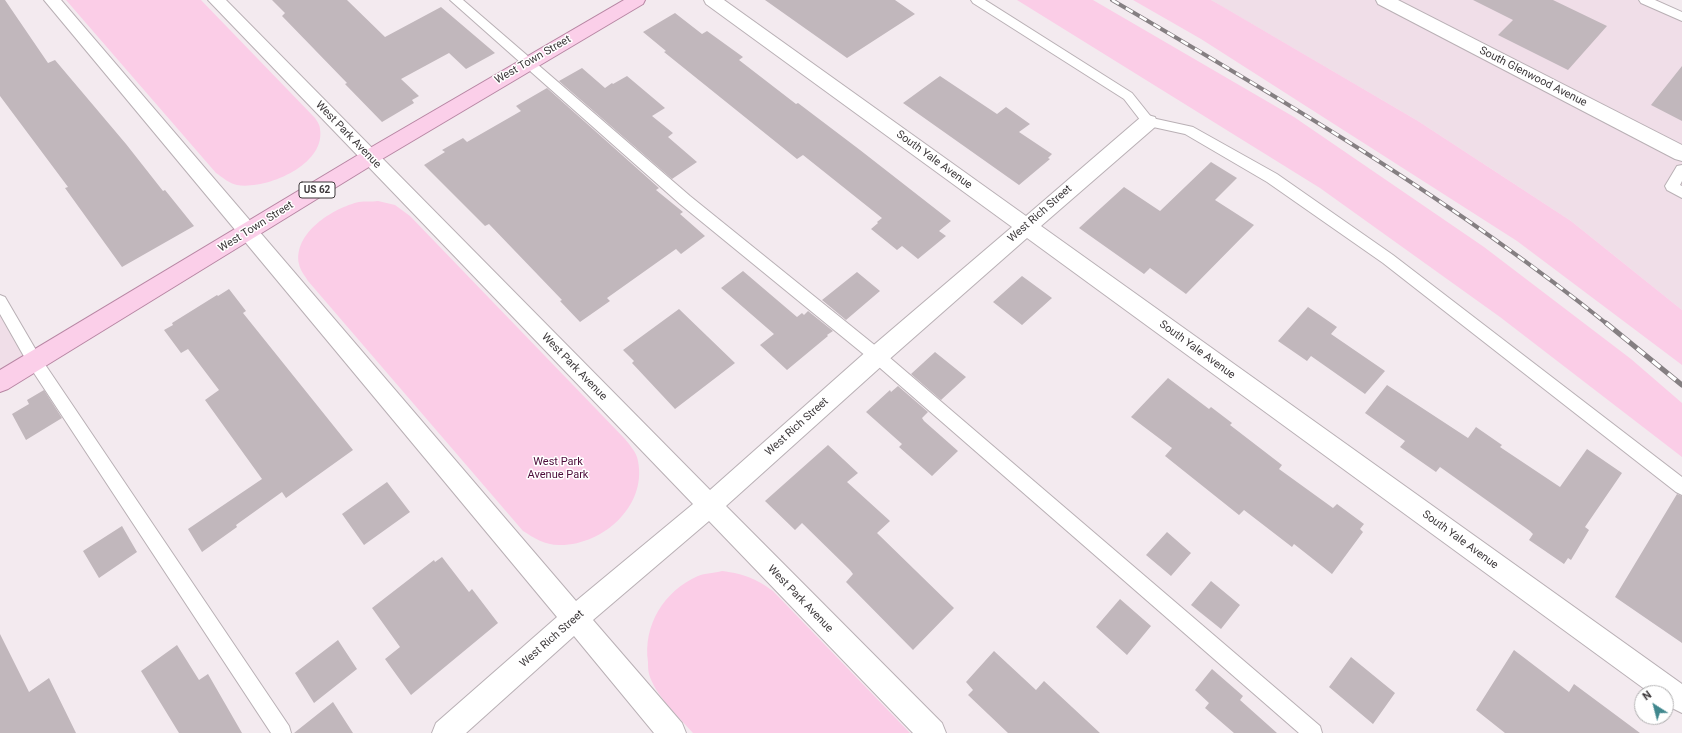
<!DOCTYPE html>
<style>
body{margin:0}
#map{position:relative;width:1682px;height:733px;overflow:hidden;background:#f3eaef;font-family:Roboto,sans-serif}
canvas{display:block}
.north{position:absolute;left:1634px;top:685px;width:40px;height:40px;box-sizing:border-box;background:#fff;border:1px solid #b1b0b1;border-radius:50%;rotate:324deg;font-size:11px;font-weight:700;line-height:16px;text-align:center;color:#3d393b}
.north::after{content:'';display:block;margin:auto;width:14px;height:18px;background:#41888e;clip-path:polygon(50% 0,100% 100%,50% 72%,0 100%)}
</style>
<div id="map">
<canvas width="1682" height="733"></canvas>
<div class="north">N</div>
</div>
<script>
const c = document.querySelector('canvas').getContext('2d');
c.lineJoin = 'round';
function paint(path, color) {
  c.fillStyle = color;
  c.fill(path, 'evenodd');
}
function stroke(path, color, width, dash) {
  c.strokeStyle = color;
  c.lineWidth = width;
  c.lineCap = dash ? 'butt' : 'round';
  c.setLineDash(dash || []);
  c.stroke(path);
}
function write(font, color, halo, rows, align = 'center') {
  c.font = font + ' Roboto,sans-serif';
  c.lineWidth = 3;
  c.setLineDash([]);
  c.textBaseline = 'middle';
  c.strokeStyle = halo;
  c.fillStyle = color;
  for (const [text, x, y, turn = 0] of rows) {
    c.save();
    c.translate(x, y);
    c.rotate((+turn || 0) * Math.PI / 180);
    c.textAlign = isNaN(turn) ? turn : align;
    if (halo) c.strokeText(text, 0, 0);
    c.fillText(text, 0, 0);
    c.restore();
  }
}
const built = new Path2D(`
 M1211,0H1645L1682,17V310L1571,221L1418,121Z
 M0,301L35,362L0,382Z`);
const green = new Path2D(`
 M66,0H201L315,118C317,121 320,125 320,129C326,165 266,190 237,185C230,184 222,177 216,173Z
 M1017,0H1093L1294,117L1484,247L1631,359L1682,403V457L1500,317L1320,188Z
 M1133,0H1211L1220,5L1418,121L1571,221L1682,310V365L1517,241L1201,39Z
 M378,201L395,205L410,216L625,439C629,444 635,451 637,457C650,504 603,546 559,545C545,545 534,538 523,531L308,281C305,276 300,270 299,264C293,233 333,208 359,202C365,201 372,202 378,201Z
 M722,571C744,574 755,578 773,591L910,733H693C678,716 655,695 649,674C648,670 648,666 648,662C643,625 664,591 698,576C705,573 715,573 722,571Z`);
const building = new Path2D(`
 M0,0H5L48,63L55,60L126,144L163,191L165,190L194,226L122,267L65,188L68,187L0,96Z
 M272,0H347L385,37L441,7L495,53L466,69L449,53L401,79L419,96L412,100L414,103L382,122L345,84L347,83L282,16L285,13Z
 M765,0H895L915,14L847,58Z
 M1473,0H1553L1607,26L1568,70L1498,35L1513,20Z
 M675,13L702,34L707,31L743,57L739,60L796,104L798,103L860,150L951,221L939,231L946,236L918,259L902,246L897,250L871,229L878,223L877,222L882,218L803,155L797,159L664,52L666,51L643,32Z
 M1682,66V121L1651,105Z
 M582,68L605,88L612,83L613,84L627,76L665,108L652,116L673,133L668,137L697,162L672,179L559,81Z
 M940,76L997,114L1006,107L1030,124L1019,132L1052,154L1048,158L1050,159L1019,185L903,103Z
 M547,88L659,188L656,190L683,212L680,214L705,236L681,254L676,249L607,298L610,301L580,322L560,301L562,300L489,224L485,226L424,165L445,152L442,150L463,138L467,142L521,111L516,106Z
 M1211,162L1237,178L1215,200L1254,225L1186,294L1150,268L1144,274L1079,228L1124,187L1160,211Z
 M743,271L797,317L802,313L804,315L808,311L833,331L827,335L828,336L787,370L760,345L774,334L721,288Z
 M857,272L880,291L846,320L822,300Z
 M1022,276L1052,298L1022,325L993,302Z
 M229,289L246,311L243,313L353,450L286,498L282,492L236,525L237,527L202,552L188,529L262,479L205,400L219,390L188,349L181,353L164,330L173,325L172,323L217,295L218,296Z
 M1308,307L1337,327L1331,334L1385,371L1365,394L1311,356L1307,361L1278,341Z
 M679,309L735,363L675,409L632,363L634,361L623,350Z
 M935,352L966,377L941,400L911,374Z
 M1168,378L1209,409L1211,407L1232,423L1230,425L1282,465L1279,469L1333,508L1337,504L1364,524L1360,529L1363,532L1332,574L1294,544L1292,547L1244,510L1239,515L1165,456L1172,448L1131,417Z
 M1387,385L1468,438L1476,427L1502,445L1500,447L1560,487L1587,449L1622,473L1585,527L1589,530L1571,560L1568,558L1564,564L1529,540L1533,534L1530,531L1440,467L1436,472L1400,447L1405,441L1365,413Z
 M898,386L928,412L922,418L924,421L958,451L932,476L899,447L902,444L866,412L890,390L891,392Z
 M44,390L62,418L26,440L12,414L29,404L27,400Z
 M828,445L858,473L847,482L890,521L877,533L954,608L913,650L846,582L853,574L850,570L802,523L795,530L765,501Z
 M387,482L410,512L364,545L342,514Z
 M1677,494L1682,496V643L1615,597Z
 M122,526L137,552L99,578L83,551Z
 M1167,532L1191,553L1171,576L1146,555Z
 M442,557L469,592L472,589L498,623L411,695L385,659L400,647L372,608L434,560L435,562Z
 M1211,581L1240,605L1221,629L1191,605Z
 M1120,599L1151,626L1127,655L1096,627Z
 M0,634L29,692L49,678L76,733H0Z
 M338,640L357,669L314,703L295,673Z
 M177,645L199,680L208,674L242,733H179L141,671Z
 M1514,650L1569,692L1574,684L1640,733H1505L1476,710Z
 M994,651L1036,690L1044,681L1100,733H1008L968,695L973,690L966,682Z
 M1351,657L1395,693L1373,724L1329,687Z
 M1212,669L1243,696L1240,700L1277,733H1234L1205,708L1209,703L1195,690Z
 M333,702L353,733H294Z`);
const service = new Path2D(`
 M450,0H463L690,196L882,351L1320,726L1322,733H1299L872,361L680,204Z
 M971,0H985L1132,93L1152,118L1193,127L1277,174L1393,255L1682,477V495L1676,492L1383,263L1267,182L1185,134L1144,125L1124,99L973,3Z
 M1639,0H1655L1682,12V21L1641,3Z
 M1682,165V181L1680,185L1682,186V198L1667,190L1665,186L1677,166Z
 M0,295L5,297L40,357L289,726L291,733H271L30,367L0,314Z`);
const minor = new Path2D(`
 M44,0H61L576,601L693,504L208,0H226L710,490L869,349L1012,227L706,4L704,0H724L1026,216L1141,117L1148,115L1155,117L1157,122L1155,127L1041,226L1682,684V713L1666,705V693H1650L1027,238L885,363L726,506L942,723L946,733H913L709,521L593,620L682,723L686,733H654L574,636L466,733H432L436,723L557,617Z`);
const tertiary = new Path2D(`
 M1376,0H1398L1682,145V161L1675,159L1378,4Z`);
const primary = new Path2D(`
 M624,0H645L643,4L377,162L8,389L0,392V370L363,152Z`);
const railFar1 = new Path2D(`
 M1112,0C1283,100 1453,200 1607,324`);
const rail = new Path2D(`
 M1606,323L1682,385`);
const shields = [
 [317,190,36]
];
const shieldNames = [
 ["US 62",317,190]
];
const streetNames = [
 ["West Town Street",533,60,-30],
 ["South Glenwood Avenue",1533,77,27],
 ["West Park Avenue",348,135,46],
 ["South Yale Avenue",934,160,36],
 ["West Rich Street",1040,214,-41],
 ["West Town Street",256,227,-32],
 ["South Yale Avenue",1197,350,36],
 ["West Park Avenue",574,367,46],
 ["West Rich Street",797,427,-42],
 ["South Yale Avenue",1460,540,36],
 ["West Park Avenue",800,599,46],
 ["West Rich Street",552,639,-41]
];
const parkNames = [
 ["West Park",558,462],
 ["Avenue Park",558,475]
];
paint(built, '#f0dee8');
paint(green, '#fbcde7');
paint(building, '#c1b7bc');
stroke(service, '#b9b0b5', 2);
stroke(minor, '#b9b0b5', 2);
stroke(tertiary, '#b9b0b5', 2);
stroke(primary, '#b786a3', 2);
paint(service, '#fff');
paint(minor, '#fff');
paint(tertiary, '#fff');
paint(primary, '#fbcfe9');
stroke(railFar1, '#857f82', 4);
stroke(rail, '#857f82', 5);
stroke(railFar1, '#fff', 2.5, [8]);
stroke(rail, '#fff', 3.5, [10]);
for (const [x, y, w] of shields) {
  const box = new Path2D();
  box.roundRect(x - w / 2, y - 8, w, 16, 3);
  c.fillStyle = '#fff';
  c.fill(box);
  stroke(box, '#3d393b', 1);
}
write('bold 10px', '#3d393b', null, shieldNames);
write('11px', '#3d393b', '#fff', streetNames);
write('11px', '#4d0c3a', '#fff', parkNames);
</script>
